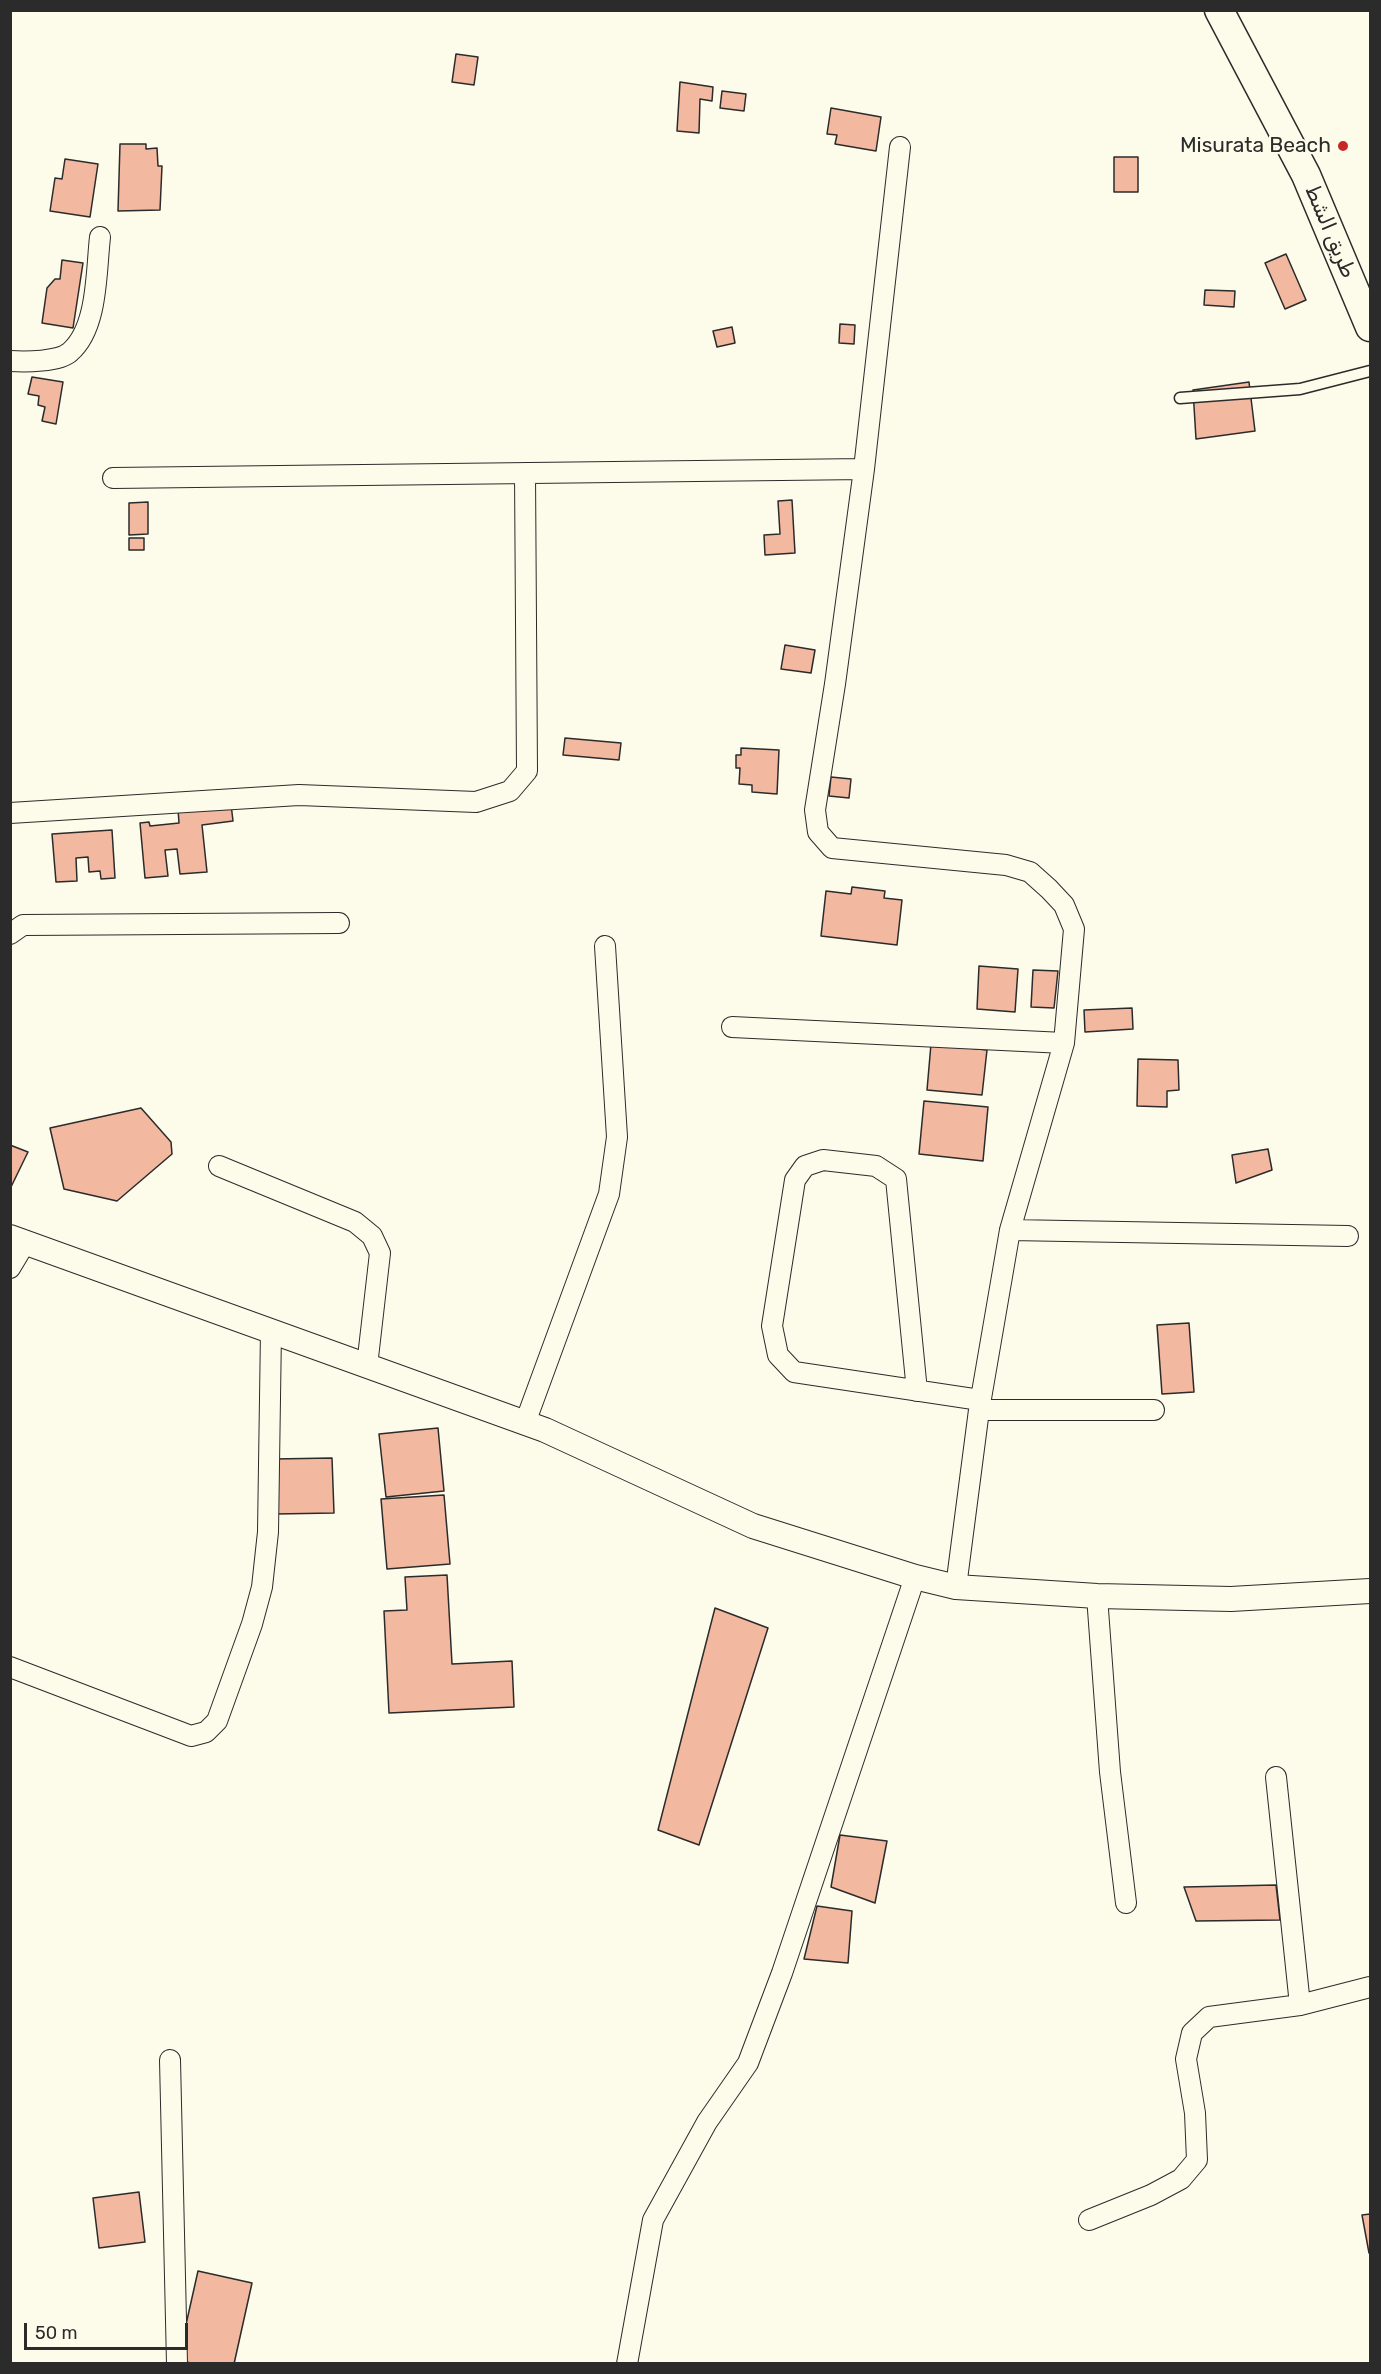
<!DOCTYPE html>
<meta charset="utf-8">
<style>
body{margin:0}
#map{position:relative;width:1381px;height:2374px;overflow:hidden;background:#fdfbea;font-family:Rubik,sans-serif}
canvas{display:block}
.frame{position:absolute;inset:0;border:12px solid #2b2b2b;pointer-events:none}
.scale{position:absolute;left:24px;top:2323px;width:164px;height:27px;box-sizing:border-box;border:3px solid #2b2b2b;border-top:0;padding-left:8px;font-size:18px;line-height:21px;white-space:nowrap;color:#2b2b2b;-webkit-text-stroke:4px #fdfbea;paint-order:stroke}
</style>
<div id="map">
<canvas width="1381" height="2374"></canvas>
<div class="frame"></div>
<div class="scale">50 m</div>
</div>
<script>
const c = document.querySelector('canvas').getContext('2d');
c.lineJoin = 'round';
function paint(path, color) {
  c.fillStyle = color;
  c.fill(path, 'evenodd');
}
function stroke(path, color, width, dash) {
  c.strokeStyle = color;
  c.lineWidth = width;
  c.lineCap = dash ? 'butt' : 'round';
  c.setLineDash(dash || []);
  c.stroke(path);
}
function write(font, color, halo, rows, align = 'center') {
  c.font = font + ' Rubik,Vazirmatn,sans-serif';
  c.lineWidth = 4.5;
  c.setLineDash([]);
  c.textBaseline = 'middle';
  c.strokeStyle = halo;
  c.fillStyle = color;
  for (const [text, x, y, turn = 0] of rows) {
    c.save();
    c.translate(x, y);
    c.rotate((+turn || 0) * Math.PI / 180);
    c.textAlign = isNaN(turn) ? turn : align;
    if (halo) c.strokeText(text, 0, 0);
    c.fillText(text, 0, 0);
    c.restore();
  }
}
const building = new Path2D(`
 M456,54L478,57L474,85L452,82Z
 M680,82L713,87L712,101L700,99L699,133L677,131Z
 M722,91L746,94L744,111L720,108Z
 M831,108L881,117L876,151L835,144L837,135L827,134Z
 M120,144H146V149L157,148L158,166H162L160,210L118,211Z
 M1114,157H1138V192H1114Z
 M65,159L98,164L90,217L50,211L55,178L62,179Z
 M1286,254L1306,300L1285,309L1265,263Z
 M62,260L83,263L73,328L42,323L47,288L55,279H60Z
 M1205,290L1235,291L1234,307L1204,305Z
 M840,324L855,325L854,344L839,343Z
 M732,327L735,343L717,347L713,331Z
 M32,377L63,382L56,424L42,421L45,407L38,405L39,396L28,394Z
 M1249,382L1255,431L1196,439L1193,390Z
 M792,500L795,553L765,555L764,535L780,534L778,501Z
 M148,502V534L129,535V503Z
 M129,538H144V550H129Z
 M785,645L815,650L811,673L781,669Z
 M565,738L621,743L619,760L563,755Z
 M741,748L779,750L777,794L752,792V785L739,784L740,768H736V755H741Z
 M831,777L851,779L849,798L829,796Z
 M231,804L233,821L202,825L207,872L180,874L177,849L165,850L168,876L145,878L140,823L149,822L150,826L179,823L178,809Z
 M112,830L115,878L101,879L100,871L89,872L88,857L76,858L77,881L56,882L52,834Z
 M852,887L885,891L884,898L902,900L897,945L821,936L826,891L851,894Z
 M979,966L1018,969L1015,1012L977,1009Z
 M1033,970L1058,971L1054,1008L1031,1007Z
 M1132,1008L1133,1029L1085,1032L1084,1010Z
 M931,1044L987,1050L982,1095L927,1090Z
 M1138,1059L1178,1060L1179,1090L1167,1091V1107L1137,1106Z
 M924,1101L988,1107L983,1161L919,1154Z
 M141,1108L171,1142L172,1154L117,1201L64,1189L50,1128Z
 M10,1145L28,1152L10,1189Z
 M1268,1149L1272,1170L1236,1183L1232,1155Z
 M1189,1323L1194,1392L1162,1394L1157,1325Z
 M438,1428L444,1491L386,1497L379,1434Z
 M332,1458L334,1513L275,1514L274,1459Z
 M444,1495L450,1564L387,1569L381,1499Z
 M447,1575L452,1664L512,1661L514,1707L389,1713L384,1611L407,1610L405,1577Z
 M715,1608L768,1628L699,1845L658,1830Z
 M840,1835L887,1841L875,1903L831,1887Z
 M1276,1885L1280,1920L1196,1921L1184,1887Z
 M817,1906L852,1911L848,1963L804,1959Z
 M139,2192L145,2242L99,2248L93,2198Z
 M1370,2214V2253H1369L1362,2215Z
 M198,2271L252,2283L234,2364H195L178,2360Z`);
const service = new Path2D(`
 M1180,398L1300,389L1370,371`);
const minor = new Path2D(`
 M900,147L864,469L835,684L815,810L818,832L832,848L1006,865L1030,872L1049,889L1064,905L1074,929L1064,1043L1010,1230L979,1410L956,1587
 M10,361C25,362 59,362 70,352C98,328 96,272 100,237
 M113,478L864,469
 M10,813L299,795L476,802L510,791L527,771L525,473
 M10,934L23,925L339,923
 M732,1027L1064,1043
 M219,1166L355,1222L372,1236L380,1253L367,1366
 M1010,1230L1348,1236
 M10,1268L25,1243
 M917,1391L896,1179L876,1166L823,1160L805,1166L795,1180L772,1326L778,1355L794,1372L980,1400
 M979,1410H1154
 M525,1423L609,1194L617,1137L605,946
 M1097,1596L1110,1772L1126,1903
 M10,1667L191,1736L206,1732L217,1721L252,1624L262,1587L268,1532L271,1331
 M1276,1777L1300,2005
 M170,2060L177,2364
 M1089,2220L1151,2195L1181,2179L1197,2160L1195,2113L1186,2059L1192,2033L1209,2017L1300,2005L1370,1987
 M627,2364L653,2220L707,2122L748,2063L782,1973L915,1577`);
const tertiary = new Path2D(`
 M10,1237L545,1430L753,1526L915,1577L956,1587L1097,1596L1231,1599L1370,1591`);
const secondary = new Path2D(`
 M1219,10L1306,175L1370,327`);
const markers = [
 [1343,146,6,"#c62828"]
];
const poiNames = [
 ["Misurata Beach",1331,146]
];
const streetNames = [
 ["طريق الشط",1330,232,67]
];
paint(building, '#f2b8a0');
stroke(building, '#2b2b2b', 1.5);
stroke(service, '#2b2b2b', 13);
stroke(minor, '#2b2b2b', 22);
stroke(tertiary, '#2b2b2b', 26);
stroke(secondary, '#2b2b2b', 31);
stroke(service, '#fdfbea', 10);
stroke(minor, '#fdfbea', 20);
stroke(tertiary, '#fdfbea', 24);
stroke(secondary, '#fdfbea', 28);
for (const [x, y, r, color] of markers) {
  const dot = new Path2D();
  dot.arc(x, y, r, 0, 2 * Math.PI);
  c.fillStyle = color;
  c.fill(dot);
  stroke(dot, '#fdfbea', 2);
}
write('21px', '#2b2b2b', '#fdfbea', poiNames, 'right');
write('21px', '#2b2b2b', '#fdfbea', streetNames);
</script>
